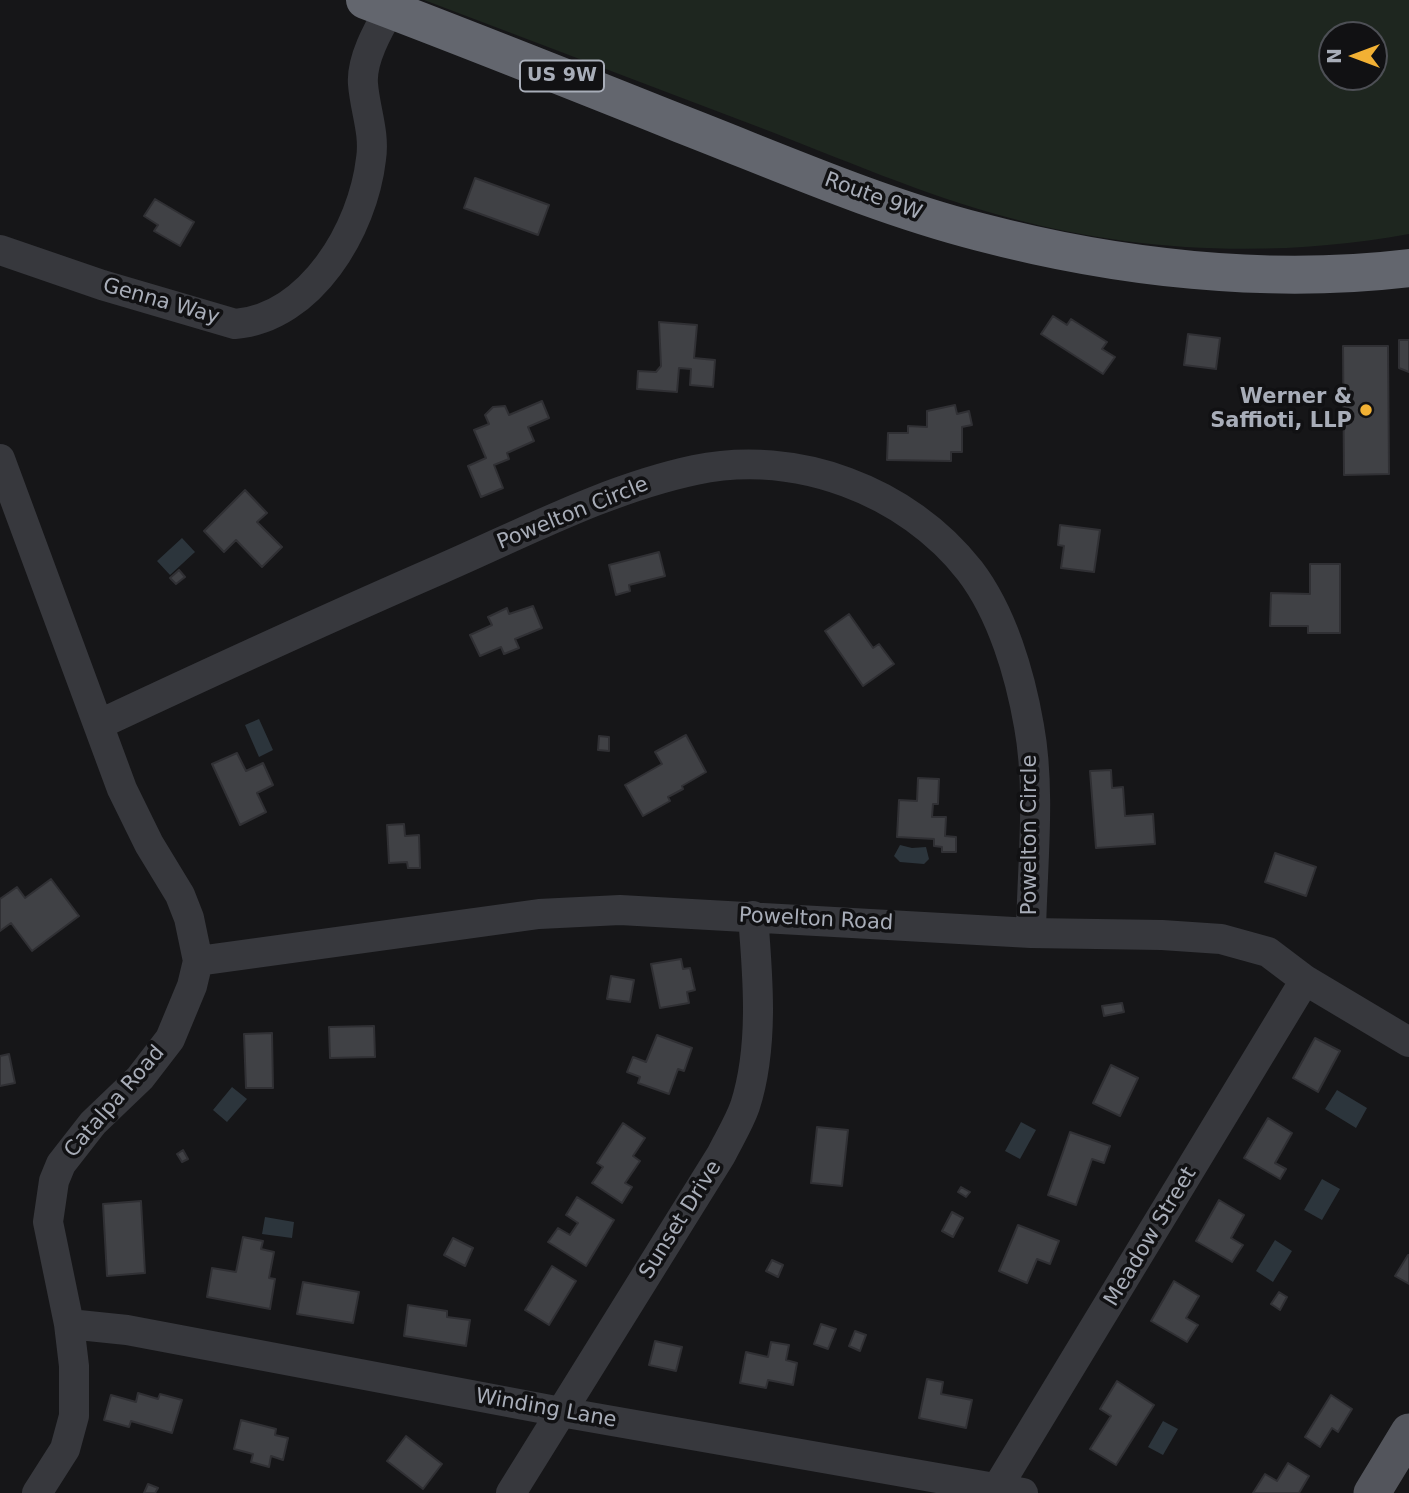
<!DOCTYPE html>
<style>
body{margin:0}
#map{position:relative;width:1409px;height:1493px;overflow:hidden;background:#161618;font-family:"DejaVu Sans",sans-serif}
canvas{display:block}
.north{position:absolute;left:1318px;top:21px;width:70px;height:70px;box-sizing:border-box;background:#111113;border:2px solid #4d4f55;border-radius:50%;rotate:270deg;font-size:19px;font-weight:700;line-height:28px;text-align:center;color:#a8adb8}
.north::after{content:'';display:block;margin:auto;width:24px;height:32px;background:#f2b134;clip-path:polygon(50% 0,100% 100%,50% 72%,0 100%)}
</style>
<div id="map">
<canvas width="1409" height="1493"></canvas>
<div class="north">N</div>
</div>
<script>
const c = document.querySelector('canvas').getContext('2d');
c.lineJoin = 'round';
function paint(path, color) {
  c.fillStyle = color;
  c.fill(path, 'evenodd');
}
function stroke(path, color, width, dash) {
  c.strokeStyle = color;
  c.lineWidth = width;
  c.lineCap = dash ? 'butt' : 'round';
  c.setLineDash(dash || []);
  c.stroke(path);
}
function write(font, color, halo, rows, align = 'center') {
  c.font = font + ' "DejaVu Sans",sans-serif';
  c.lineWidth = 7;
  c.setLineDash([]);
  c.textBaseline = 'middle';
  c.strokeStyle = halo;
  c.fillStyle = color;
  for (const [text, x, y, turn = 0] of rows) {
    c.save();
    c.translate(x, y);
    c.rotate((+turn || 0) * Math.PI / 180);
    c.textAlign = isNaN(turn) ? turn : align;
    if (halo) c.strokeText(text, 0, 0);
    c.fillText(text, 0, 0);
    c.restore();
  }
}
const green = new Path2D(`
 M424,0H1409V234C1278,258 1139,253 1010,218C923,195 840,158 756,126C645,84 535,42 424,0ZM1332,35H1374V77H1332Z`);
const water = new Path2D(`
 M182,538L195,552L170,575L157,561Z
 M259,719L273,750L259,757L245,725Z
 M900,845L912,848L926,847L929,859L924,864L900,862L894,856Z
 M232,1087L247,1099L227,1122L213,1110Z
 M1337,1090L1367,1108L1356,1128L1325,1109Z
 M1021,1122L1036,1130L1020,1159L1005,1151Z
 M1322,1179L1340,1189L1322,1220L1304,1210Z
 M265,1217L294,1222L292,1238L262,1234Z
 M1275,1240L1292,1251L1273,1282L1256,1271Z
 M1163,1421L1178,1429L1163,1455L1148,1447Z`);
const building = new Path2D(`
 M475,178L549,205L538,235L464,208Z
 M155,199L194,222L180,246L154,231L158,225L144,216Z
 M1053,316L1067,325L1071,319L1107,342L1102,349L1115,357L1103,374L1041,334Z
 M659,322L697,325L694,358L715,360L713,387L690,385L691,369L679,368L677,392L637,389L638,371L656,372L661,366Z
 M1188,334L1220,338L1216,369L1184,365Z
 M1399,340H1409V372L1399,368Z
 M1343,346H1388L1389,474L1344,475Z
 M542,401L549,418L528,427L534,441L507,453L509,459L494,465L503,488L481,497L468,466L486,458L474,430L489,424L485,415L493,407L505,406L509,415Z
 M955,405L957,414L969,411L972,425L962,427V452H951V461L887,460L888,433H908V426L927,427V411Z
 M245,490L267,513L257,522L282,547L262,567L236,540L224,552L204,531Z
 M1060,525L1100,530L1094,572L1061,568L1064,546L1058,545Z
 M659,552L665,576L629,585L630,591L616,595L609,565Z
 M1310,564H1340V633H1308V626H1270L1271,593L1310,594Z
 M179,570L185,577L176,584L170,578Z
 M533,606L542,628L515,639L519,648L504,654L501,647L480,656L470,635L492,625L488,617L507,608L509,614Z
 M849,614L873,648L879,644L894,664L863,686L825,631Z
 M686,735L706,772L682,786L683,789L668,797L670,801L643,816L625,785L662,764L655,752Z
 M599,736L609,737V751L598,750Z
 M237,753L246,771L263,763L273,785L257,793L266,812L240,825L212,764Z
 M1111,770L1112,788L1123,787L1125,816L1153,814L1155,844L1096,848L1090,771Z
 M918,778L939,779L938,804H933L932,817H946L945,836L956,837V852H942V847L934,846V839L897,837L899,800L917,801Z
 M404,824L405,836L419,835L420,868H408L407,862L389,863L387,825Z
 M1275,853L1316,867L1306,896L1265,882Z
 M51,879L79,916L32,951L11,923L0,931V899L17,887L25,898Z
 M681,959L683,969L690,968L695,990L687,992L689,1003L660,1008L651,964Z
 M611,976L634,980L630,1002L607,999Z
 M1122,1003L1124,1012L1104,1016L1102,1006Z
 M374,1026L375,1057L330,1058L329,1027Z
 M272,1033L273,1088H246L244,1034Z
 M657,1035L692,1048L684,1071L678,1069L669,1094L638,1083L640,1077L627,1072L633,1057L646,1062Z
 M1315,1038L1340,1051L1318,1092L1293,1078Z
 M9,1054L15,1083L0,1086V1056Z
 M1111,1065L1138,1078L1120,1116L1093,1103Z
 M1268,1118L1292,1133L1275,1163L1286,1169L1280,1179L1244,1158Z
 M623,1123L645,1138L633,1156L640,1161L625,1183L632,1187L622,1203L592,1183L603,1167L597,1163Z
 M817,1127L848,1130L842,1186L811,1183Z
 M1070,1132L1110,1146L1104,1163L1092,1159L1076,1205L1048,1195Z
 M183,1150L188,1159L182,1162L177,1154Z
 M961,1187L970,1192L966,1197L958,1192Z
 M577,1197L614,1220L586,1266L548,1242L558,1228L570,1235L578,1223L566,1215Z
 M1219,1200L1244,1215L1231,1238L1243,1245L1232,1262L1196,1241Z
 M141,1201L145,1273L107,1276L103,1204Z
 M952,1212L963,1218L953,1237L942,1231Z
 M1018,1225L1059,1241L1050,1264L1037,1259L1027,1283L999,1271Z
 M243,1237L263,1241L261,1249L274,1252L269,1278L275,1279L270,1309L207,1297L212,1268L236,1272Z
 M453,1238L473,1248L465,1266L444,1255Z
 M1408,1255H1409V1284L1395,1276Z
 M772,1260L783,1265L778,1277L766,1271Z
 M552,1266L576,1281L549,1325L525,1310Z
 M1174,1281L1199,1296L1186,1318L1198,1325L1187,1342L1151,1321Z
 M303,1282L359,1292L353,1323L297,1314Z
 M1279,1292L1287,1297L1280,1310L1271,1304Z
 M408,1305L447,1311V1317L470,1320L466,1346L404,1336Z
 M821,1324L836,1329L828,1349L814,1344Z
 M855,1331L866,1335L860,1351L849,1346Z
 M655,1341L682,1347L676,1371L649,1365Z
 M771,1342L789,1345L786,1360L797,1363L793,1385L768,1380L766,1388L740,1383L746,1352L768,1357Z
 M927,1379L943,1382L941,1394L972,1400L966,1428L919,1418Z
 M1117,1381L1154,1405L1116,1465L1090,1449L1111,1416L1100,1409Z
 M138,1393L158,1399L160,1394L182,1400L172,1433L131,1421L129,1427L104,1420L111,1395L136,1402Z
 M1331,1395L1352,1409L1338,1432L1332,1428L1320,1447L1305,1437Z
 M241,1420L276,1429L275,1435L288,1438L283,1460L271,1456L269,1467L251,1462L253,1454L234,1449Z
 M406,1436L442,1464L423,1489L387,1461Z
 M1288,1463L1309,1476L1299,1493H1253L1265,1474L1277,1481Z
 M148,1484L158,1488L155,1493H144Z`);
const minor = new Path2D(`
 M0,250L102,285L235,324C311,318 363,229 371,159C375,133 365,110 363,84C361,60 378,30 390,9
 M0,459L122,789L149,844L180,895L189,918L198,961L192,986L170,1039L140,1078L93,1123L61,1164L54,1181L48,1222L69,1324L74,1366V1416L65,1449L37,1493
 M100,724C213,671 326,619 441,569C524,533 606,489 695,470C796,449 907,490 970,571C1002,613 1020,674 1029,726C1041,791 1032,867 1031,933
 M198,961L539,914L620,910L1031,933L1162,935L1221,939L1268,952L1305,980L1409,1042
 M69,1324L127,1330L561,1412L1023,1493
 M511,1493L721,1155C729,1139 739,1123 745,1106C764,1047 758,977 753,916
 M994,1493L1305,980`);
const major = new Path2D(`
 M1372,1493L1409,1432`);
const highway = new Path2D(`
 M365,0C471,40 576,82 681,124C779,162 878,206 980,232C1117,268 1267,285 1409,268`);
const markers = [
 [1366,410,7,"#f2b134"]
];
const shields = [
 [562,76,84]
];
const shieldNames = [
 ["US 9W",562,76]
];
const streetNames = [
 ["Route 9W",873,197,20],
 ["Genna Way",161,302,16],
 ["Powelton Circle",573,514,-22],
 ["Powelton Circle",1031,835,-90],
 ["Powelton Road",816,920,3],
 ["Catalpa Road",115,1102,-49],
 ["Sunset Drive",681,1220,-58],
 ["Meadow Street",1151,1237,-59],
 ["Winding Lane",546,1409,10]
];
const poiNames = [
 ["Werner &",1352,398],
 ["Saffioti, LLP",1352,422]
];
paint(green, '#1e261f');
paint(water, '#2c353c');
paint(building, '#404145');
stroke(building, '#303034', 2);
stroke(minor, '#37383d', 30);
stroke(major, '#53555c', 37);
stroke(highway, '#63666e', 38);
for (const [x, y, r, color] of markers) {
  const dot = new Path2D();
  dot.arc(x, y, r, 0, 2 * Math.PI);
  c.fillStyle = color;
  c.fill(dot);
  stroke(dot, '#111113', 2.5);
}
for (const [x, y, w] of shields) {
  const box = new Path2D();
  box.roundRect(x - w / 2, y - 15.5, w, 31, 5);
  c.fillStyle = '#111113';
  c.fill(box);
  stroke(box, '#a8adb8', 2);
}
write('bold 19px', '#a8adb8', null, shieldNames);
write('21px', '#a8adb8', '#111113', streetNames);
write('bold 21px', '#a8adb8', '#111113', poiNames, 'right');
</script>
